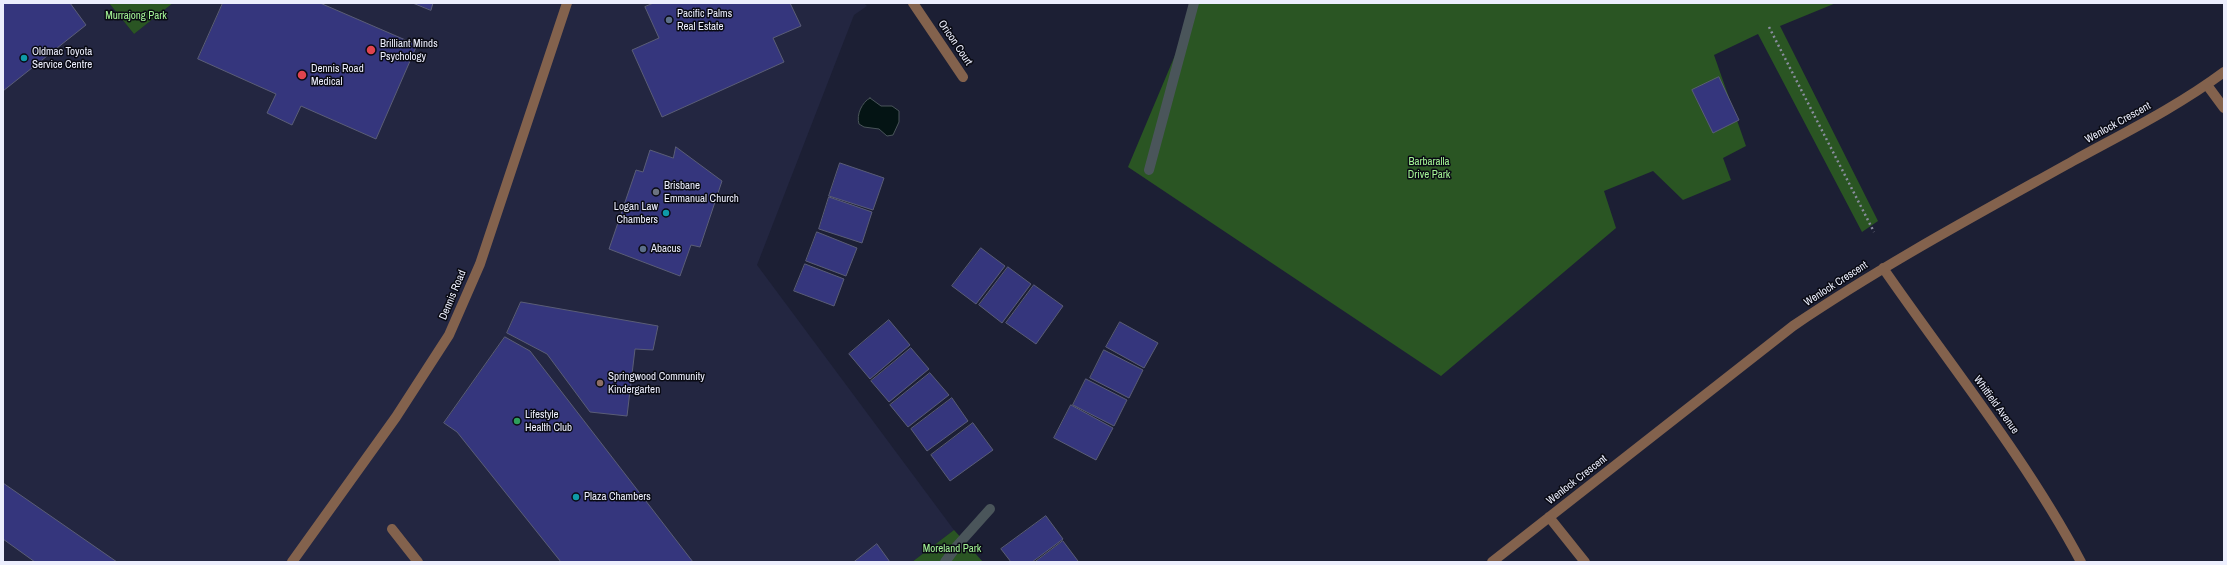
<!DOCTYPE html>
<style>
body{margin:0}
#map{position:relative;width:2227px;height:565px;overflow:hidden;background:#1c1f34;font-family:"Archivo Narrow",sans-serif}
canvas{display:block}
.frame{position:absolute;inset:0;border:4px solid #eceefd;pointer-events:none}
</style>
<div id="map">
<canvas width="2227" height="565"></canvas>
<div class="frame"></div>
</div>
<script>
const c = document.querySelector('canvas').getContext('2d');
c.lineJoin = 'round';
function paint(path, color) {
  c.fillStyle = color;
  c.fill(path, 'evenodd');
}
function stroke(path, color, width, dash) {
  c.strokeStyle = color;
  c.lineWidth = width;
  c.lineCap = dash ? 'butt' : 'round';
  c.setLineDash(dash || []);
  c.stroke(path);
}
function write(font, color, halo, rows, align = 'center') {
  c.font = font + ' "Archivo Narrow",sans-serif';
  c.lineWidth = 3;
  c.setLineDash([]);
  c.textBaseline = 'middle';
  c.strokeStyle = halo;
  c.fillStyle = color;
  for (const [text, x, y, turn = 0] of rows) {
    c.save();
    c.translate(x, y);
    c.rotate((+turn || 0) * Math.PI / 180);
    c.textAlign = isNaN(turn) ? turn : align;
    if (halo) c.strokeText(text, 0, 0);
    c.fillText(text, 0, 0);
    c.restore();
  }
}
const built = new Path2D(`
 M3,3H109L134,34L173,3H864L867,6L854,15L757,265L954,530L912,562H3Z`);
const green = new Path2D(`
 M109,3H173L134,34Z
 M1197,3H1836L1780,26L1878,221L1862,232L1758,34L1714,55L1746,146L1723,158L1731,180L1683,200L1653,171L1604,191L1616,228L1441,376L1128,167Z
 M954,530L983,562H912Z`);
const water = new Path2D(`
 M870,98L881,106H892L899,111V122L893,135L887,136L879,129L864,127L859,124C856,115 862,102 870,98Z`);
const stream = new Path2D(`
 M1149,170L1194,3
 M945,562L956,547L990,509`);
const building = new Path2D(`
 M3,3H70L86,25L3,91Z
 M223,3H320L417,45L376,139L301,106L292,125L267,113L276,94L198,59Z
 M413,3H433L431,10Z
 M654,3H790L801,26L773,38L784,62L662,117L632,50L659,38L645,7Z
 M1719,77L1739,120L1713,133L1692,90Z
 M676,147L722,181L700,247L691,245L680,276L609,249L636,170L643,172L650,150L673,158Z
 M840,163L884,178L873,210L829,196Z
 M829,197L872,212L862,243L819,229Z
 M817,232L857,248L846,276L806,261Z
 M981,248L1005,266L976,304L952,286Z
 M805,264L844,279L834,306L794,291Z
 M1008,267L1031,284L1002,323L979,305Z
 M1034,285L1063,306L1036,344L1006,323Z
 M521,302L658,326L653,350L635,349L627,416L590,412L547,354L507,333Z
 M889,320L910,345L870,379L849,354Z
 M1120,322L1158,343L1144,368L1106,347Z
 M505,337L530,351L693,562H561L457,432L444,423Z
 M911,348L929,369L889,402L871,381Z
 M1104,350L1143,370L1129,398L1090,378Z
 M930,373L949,395L908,427L890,405Z
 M1086,379L1127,400L1114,426L1073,405Z
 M952,398L968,421L927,451L911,429Z
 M1071,405L1113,428L1096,460L1054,438Z
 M973,423L993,450L950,481L931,455Z
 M3,483L117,562H35L3,539Z
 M1046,516L1063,539L1032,562H1011L1001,549Z
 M1063,541L1078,561L1077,562H1035Z
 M877,544L890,562H854Z`);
const path = new Path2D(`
 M1769,27L1874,232`);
const service = new Path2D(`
 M392,529L418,562`);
const minor = new Path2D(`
 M913,3L963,77
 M2207,85L2224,108
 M1883,268C1950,365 2025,457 2081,562
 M1549,517L1585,562
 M1492,562L1793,326C1883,265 1978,214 2073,161C2124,133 2177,107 2224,72`);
const tertiary = new Path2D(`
 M292,562L396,417L449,335L480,264L567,3`);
const markers = [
 [669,20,4,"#5c6f8a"],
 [371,50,5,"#e0444e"],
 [24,58,4,"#0f9aa8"],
 [302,75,5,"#e0444e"],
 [656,192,4,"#6b7280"],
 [666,213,4,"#0f9aa8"],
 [643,249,4,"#5c6f8a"],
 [600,383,4,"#8d6e63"],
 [517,421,4,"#2e9e5b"],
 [576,497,4,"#0f9aa8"]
];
const poiNames = [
 ["Pacific Palms",677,14],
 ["Real Estate",677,27],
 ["Brilliant Minds",380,44],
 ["Psychology",380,57],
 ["Oldmac Toyota",32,52],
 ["Service Centre",32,65],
 ["Dennis Road",311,69],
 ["Medical",311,82],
 ["Brisbane",664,186],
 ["Emmanual Church",664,199],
 ["Logan Law",658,207,"right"],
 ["Chambers",658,220,"right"],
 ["Abacus",651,249],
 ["Springwood Community",608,377],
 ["Kindergarten",608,390],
 ["Lifestyle",525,415],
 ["Health Club",525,428],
 ["Plaza Chambers",584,497]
];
const parkNames = [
 ["Murrajong Park",136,16],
 ["Barbaralla",1429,162],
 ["Drive Park",1429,175],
 ["Moreland Park",952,549]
];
const streetNames = [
 ["Oricon Court",955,43,56],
 ["Wenlock Crescent",2118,123,-29],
 ["Wenlock Crescent",1836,284,-33],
 ["Dennis Road",453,295,-67],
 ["Whitfield Avenue",1996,405,54],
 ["Wenlock Crescent",1577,480,-38]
];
paint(built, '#232641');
paint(green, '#2a5523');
paint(water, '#041414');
stroke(water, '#4a555a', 1);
stroke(stream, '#4a555a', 10);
paint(building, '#35367d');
stroke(building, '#5a5d77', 1);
stroke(path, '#8a8d9f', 2.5, [2, 3]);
stroke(service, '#83624d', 10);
stroke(minor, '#83624d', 10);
stroke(tertiary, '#83624d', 10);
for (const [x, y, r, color] of markers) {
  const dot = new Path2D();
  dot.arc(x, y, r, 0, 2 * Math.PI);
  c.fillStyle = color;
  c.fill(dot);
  stroke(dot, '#090a13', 1.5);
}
write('11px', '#eceefd', '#090a13', poiNames, 'left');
write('11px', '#a3f395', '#090a13', parkNames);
write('11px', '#eceefd', '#090a13', streetNames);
</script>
